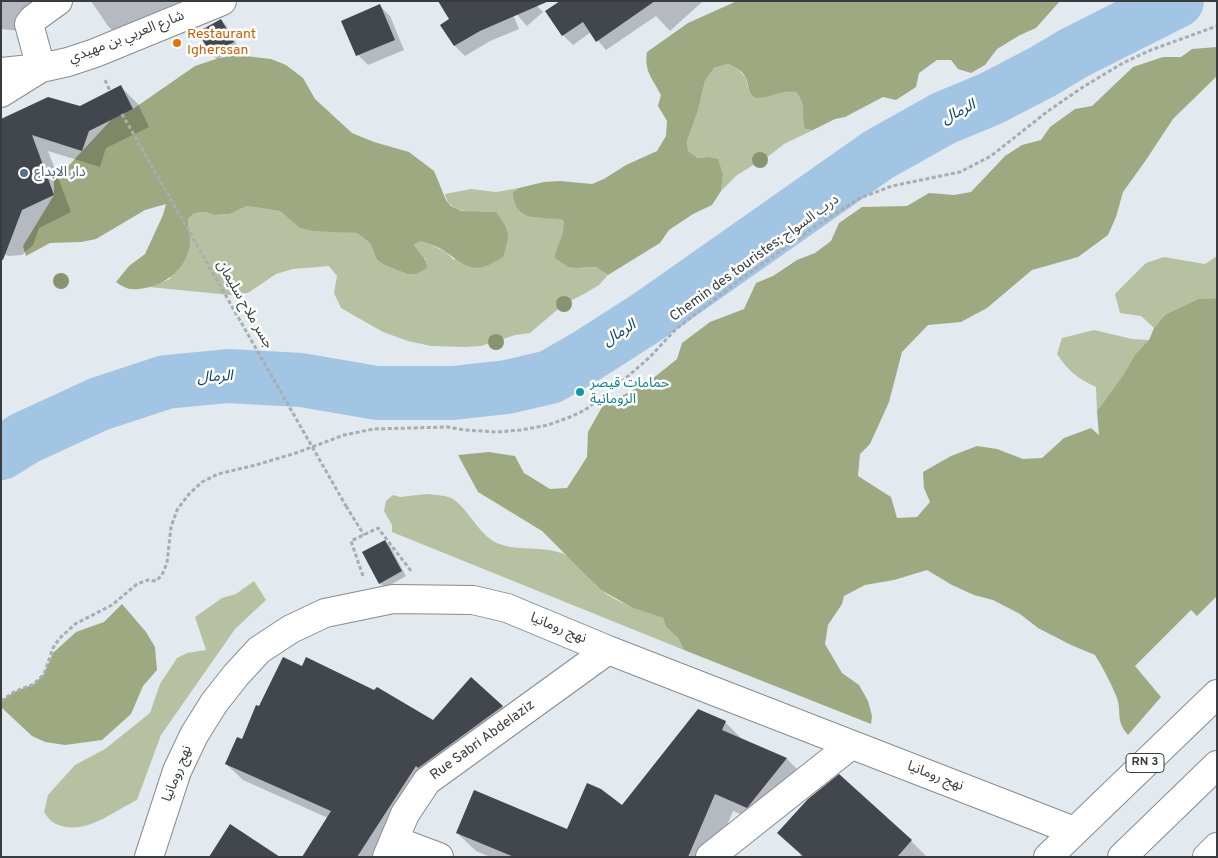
<!DOCTYPE html>
<meta charset="utf-8">
<style>
body{margin:0}
#map{position:relative;width:1218px;height:858px;overflow:hidden;background:#e2e9ef;font-family:Overpass,sans-serif}
canvas{display:block}
.frame{position:absolute;inset:0;border:2px solid #393c3e;pointer-events:none}
</style>
<div id="map">
<canvas width="1218" height="858"></canvas>
<div class="frame"></div>
</div>
<script>
const c = document.querySelector('canvas').getContext('2d');
c.lineJoin = 'round';
function paint(path, color) {
  c.fillStyle = color;
  c.fill(path, 'evenodd');
}
function stroke(path, color, width, dash) {
  c.strokeStyle = color;
  c.lineWidth = width;
  c.lineCap = dash ? 'butt' : 'round';
  c.setLineDash(dash || []);
  c.stroke(path);
}
function write(font, color, halo, rows, align = 'center') {
  c.font = font + ' Overpass,"Noto Sans Arabic",sans-serif';
  c.lineWidth = 5;
  c.setLineDash([]);
  c.textBaseline = 'middle';
  c.strokeStyle = halo;
  c.fillStyle = color;
  for (const [text, x, y, turn = 0] of rows) {
    c.save();
    c.translate(x, y);
    c.rotate((+turn || 0) * Math.PI / 180);
    c.textAlign = isNaN(turn) ? turn : align;
    if (halo) c.strokeText(text, 0, 0);
    c.fillText(text, 0, 0);
    c.restore();
  }
}
const green = new Path2D(`
 M728,64L738,69L746,78L748,87L758,98L786,90L796,92C808,108 800,112 805,129L813,130L784,144L770,155L737,175L721,191L723,175L708,157L698,158L688,151L687,141L698,111L705,81L714,68Z
 M519,188L513,192L536,218H551L563,220L565,230L561,241L578,268L596,267L608,275L599,285L584,294L564,304L530,333L515,335L481,346L465,347L431,346L408,341L383,332L341,308L334,293L337,276L329,266L293,269L276,274L248,293L230,295L149,287L170,279L189,236L188,219L194,213L205,212L215,215L230,214L247,206L280,211L301,228L357,233L370,243L377,260L384,265L407,274L426,260L417,250L414,244L421,240L446,252L454,260L496,212C479,211 449,216 445,194L471,189L496,192Z
 M1217,256V298L1198,299L1166,314L1154,328L1141,316L1120,313L1115,294L1146,263L1164,257L1205,264Z
 M1094,330L1132,339L1149,340L1097,411L1096,387C1077,378 1068,371 1057,354L1062,338Z
 M427,494C435,495 447,495 453,499C469,510 476,530 493,541C516,554 544,543 568,556C580,564 589,579 600,589C616,603 643,611 663,618L666,627L678,638L684,650L392,532V525L384,511L386,501L393,495L400,497Z
 M254,581L266,600L235,629L161,735L137,800C112,812 83,838 54,823C50,821 47,816 44,812L48,795L75,765L105,749L150,713L160,684L177,658L187,653L206,650L195,617L222,598L236,594Z`);
const forest = new Path2D(`
 M737,1H1060L1036,28L1020,35L997,49L985,65L971,73L958,69L951,60H937L919,73L916,87L896,100L883,97L845,117L835,119L813,130L805,129C800,112 808,108 796,92C781,89 768,99 757,98C748,96 749,84 746,78C743,71 735,67 728,64L714,68L705,81L698,111L687,141L688,151L698,158L708,157L718,159L723,175L721,191L712,205L693,214L669,230L660,243L608,275L596,267L578,268L568,267L555,258C556,244 566,236 563,220C540,215 515,225 513,192L519,188L544,182L560,181L592,184L604,179L626,165L657,151L666,136L667,121L658,106L661,95C652,78 644,71 647,52L688,23Z
 M1217,47V76L1173,119L1146,160L1123,192L1116,217L1108,235L1078,257L1032,270L987,308L961,322L928,325L902,352L889,402L870,444L860,454L858,476L891,497L897,518L917,517L930,502L924,488L923,472L951,456L977,446L997,449L1023,459L1042,458L1064,438L1091,428L1099,435L1097,411L1124,374L1135,355L1149,340L1154,328L1166,314L1198,299L1217,298V596L1197,616L1191,610L1135,666L1161,697L1128,735C1115,720 1122,713 1117,698C1111,683 1103,668 1095,655L1071,645L1038,628L1020,614L993,600L974,595L952,585L927,570L894,580L865,585L844,596L842,604L828,625L825,644L842,673L859,685L868,701L872,716L871,724L684,650L678,638L666,627L663,618L633,608L601,590L542,531L478,492L458,455L489,452L515,456L524,473L550,489L567,488L587,457L588,432L602,407L651,380L677,359L682,343L710,322L744,309L756,283L773,276L797,260L815,253L831,241L839,223L862,207L907,206L929,193L954,195L971,192L1005,156L1022,145L1041,140L1050,127L1075,109L1092,106L1133,67L1163,57H1181L1192,49Z
 M237,55L271,59L286,65L303,78L315,99L352,133L374,142L409,152L434,171L446,200L451,206L462,211L496,212C511,233 510,234 503,257C476,274 470,270 446,252C439,247 429,244 421,241L414,244C419,255 426,255 427,268L416,274H407L384,265L377,260L370,243L357,233L314,231L300,228L280,211L247,206L230,214L215,215L205,212L194,213L188,219C188,227 190,235 190,243C187,272 158,291 130,289C125,288 120,285 116,282L129,266L145,254L163,215L166,204L145,210L96,239L81,242L50,243L26,256L23,246L54,195V179L60,175L111,120L133,109L195,66L219,58Z
 M122,604L146,632L155,647L157,670L143,686L131,714L102,740L65,745L45,742L32,736L1,707V701L14,692L34,684L44,674L53,653L76,632L104,622Z`);
const shadow = new Path2D(`
 M1,1H67L30,32L1,29Z
 M91,1H181L122,41L108,26Z
 M440,1H532L543,12L527,26L510,7L519,29L490,41L465,56L455,46L442,25L451,20Z
 M563,1H703L670,31L656,16L606,50L591,32L573,45L563,35Z
 M380,6L390,16L404,50L368,65L358,55Z
 M221,21L226,25L238,47L217,59L212,54Z
 M121,87L138,104L149,127L106,148L100,167L48,151L71,212L39,228L33,245L22,255L8,256L1,252V121L80,108Z
 M385,541L390,546L406,576L385,588L380,583Z
 M502,706L518,722L435,784L384,857H303L328,818L243,780L226,764L243,741L433,721Z
 M725,722L744,741L787,759L805,777L766,825L733,811L714,857H490L476,851L457,833L568,830L622,807Z
 M911,841L927,857H799L801,854Z`);
const river = new Path2D(`
 M1,453L25,438L99,404L166,382L228,376L301,380L377,393H453L507,387L550,377L585,357L646,318L878,155L944,118L990,99L1042,72L1074,53L1177,1`);
const building = new Path2D(`
 M438,1H549L480,31L454,46L440,25L449,19Z
 M560,1H655L596,42L583,22L562,36L545,11Z
 M380,4L395,40L356,56L341,21Z
 M221,19L234,42L211,55L198,32Z
 M121,85L133,109L89,131L82,151L32,135L54,195L22,210L3,260L1,259V119L48,97L80,106Z
 M385,540L402,571L379,584L362,552Z
 M283,657L302,666L306,657L374,690L377,687L433,720L471,677L503,706L418,768L416,766L357,857H302L331,811L225,764L237,737L242,739L256,705L259,706Z
 M698,709L726,721L722,730L787,758L747,808L715,794L688,857H514L456,833L474,790L567,829L587,783L601,789L622,805Z
 M839,774L912,840L897,857H804L777,833L808,799Z
 M230,824L280,857H209Z`);
const path = new Path2D(`
 M105,80L110,91
 M346,506L364,535
 M363,576L351,541L378,528L411,571
 M1,701L14,692L34,684L44,674L53,648L59,639L75,624L112,605L137,584L148,580L156,581L162,575L167,563L171,527L177,510L189,494L202,482L218,474L256,465L296,453L344,435L374,429L447,427L465,430L497,432L521,430L548,425L570,417L585,410L619,384L650,357L676,329L737,282L816,226L860,198L892,186L960,172L991,156L1048,111L1083,87L1123,63L1151,50L1217,26`);
const minor = new Path2D(`
 M1,72L41,68L68,62L95,53L222,1
 M1,93L41,68L29,24L33,19L58,1
 M394,840L439,857
 M149,857L177,771L194,735L214,703L236,675L259,650L291,629L325,613L393,599L473,600L507,608L608,650L1074,831
 M387,857L405,814L427,781L608,650
 M710,857L851,745
 M1207,857L1217,847`);
const major = new Path2D(`
 M1048,857L1217,694
 M1122,857L1217,765`);
const pathBridge = new Path2D(`
 M122,114L346,506`);
const trees = [
 [760,160],
 [61,281],
 [564,304],
 [496,342]
];
const markers = [
 [177,43,5,"#e8710a"],
 [24,173,5,"#5c6f8a"],
 [580,392,5,"#0f9aa8"]
];
const shields = [
 [1145,763,38]
];
const shieldNames = [
 ["RN 3",1145,763]
];
const foodNames = [
 ["Restaurant",187,35],
 ["Igherssan",187,51]
];
const streetNames = [
 ["شارع العربي بن مهيدي",127,38,-21],
 ["Chemin des touristes; درب السواح",755,259,-36],
 ["جسر ملاح سليمان",244,305,60],
 ["نهج رومانيا",558,629,22],
 ["Rue Sabri Abdelaziz",483,741,-36],
 ["نهج رومانيا",178,774,-69],
 ["نهج رومانيا",935,777,21]
];
const serviceNames = [
 ["دار الابداع",34,173]
];
const cultureNames = [
 ["حمامات قيصر",590,384],
 ["الرومانية",590,400]
];
const waterNames = [
 ["الرمال",959,113,-27],
 ["الرمال",620,334,-32],
 ["الرمال",215,378,-3]
];
paint(green, '#b8c0a2');
paint(forest, '#9fa981');
paint(shadow, '#0003');
stroke(river, '#a3c5e4', 54);
paint(building, '#41474c');
stroke(minor, '#868c92', 30);
stroke(major, '#868c92', 30);
stroke(path, '#a7adb1', 3, [4, 2.5]);
stroke(minor, '#fff', 28);
stroke(major, '#fff', 28);
stroke(pathBridge, '#a7adb1', 3, [4, 2.5]);
c.fillStyle = '#899370';
for (const [x, y] of trees) {
  c.beginPath();
  c.arc(x, y, 8, 0, 2 * Math.PI);
  c.fill();
}
for (const [x, y, r, color] of markers) {
  const dot = new Path2D();
  dot.arc(x, y, r, 0, 2 * Math.PI);
  c.fillStyle = color;
  c.fill(dot);
  stroke(dot, '#fff', 2);
}
for (const [x, y, w] of shields) {
  const box = new Path2D();
  box.roundRect(x - w / 2, y - 9.5, w, 19, 4);
  c.fillStyle = '#fff';
  c.fill(box);
  stroke(box, '#393c3e', 1);
}
write('bold 12px', '#393c3e', null, shieldNames);
write('14px', '#c56008', '#fff', foodNames, 'left');
write('14px', '#393c3e', '#fff', streetNames);
write('14px', '#4e5e75', '#fff', serviceNames, 'left');
write('14px', '#0d838f', '#fff', cultureNames, 'left');
write('italic 15px', '#0b426a', '#fff', waterNames);
</script>
